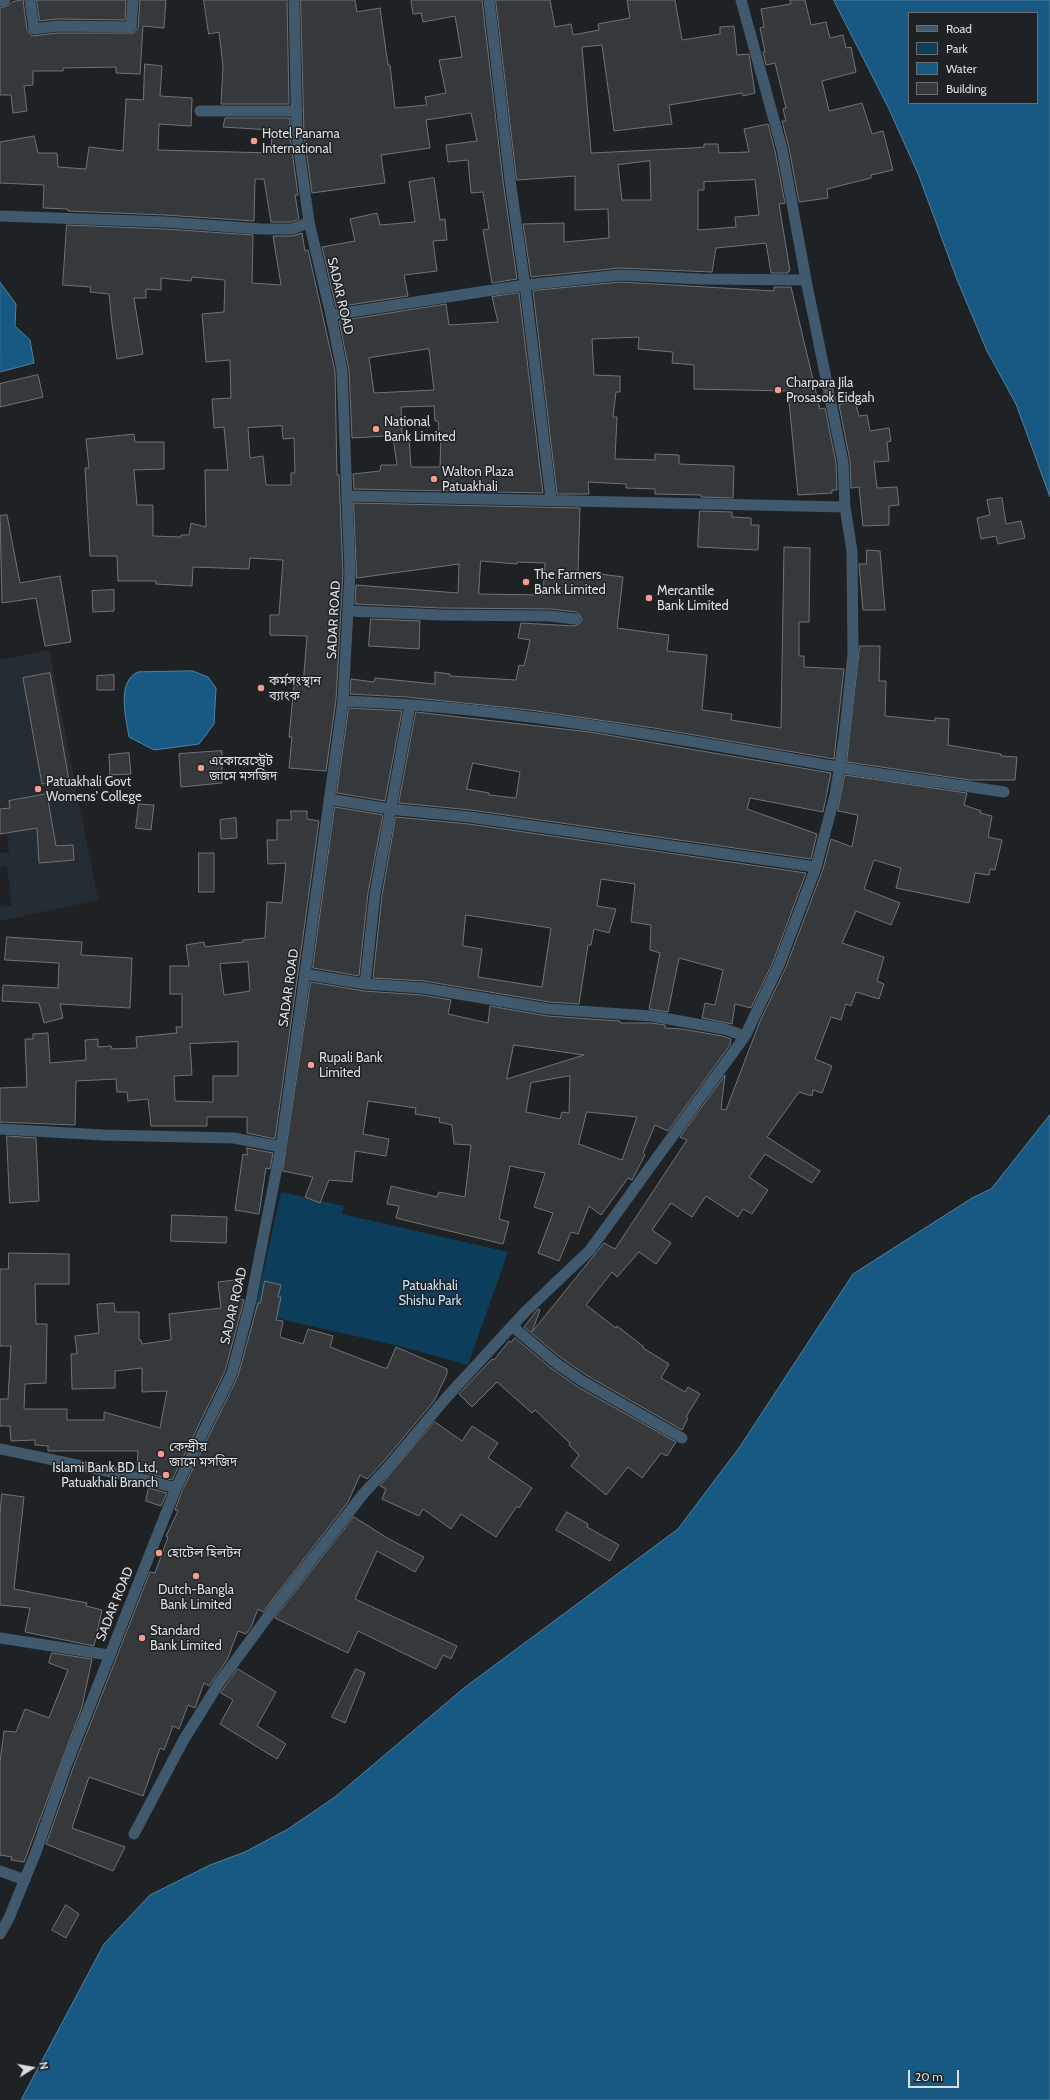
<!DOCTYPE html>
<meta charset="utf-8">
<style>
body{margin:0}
#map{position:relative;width:1050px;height:2100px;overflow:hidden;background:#1f2225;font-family:Cabin,sans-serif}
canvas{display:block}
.legend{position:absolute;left:908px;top:12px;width:130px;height:92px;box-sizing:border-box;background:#1f2225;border:1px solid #6b6d70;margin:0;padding:5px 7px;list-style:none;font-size:12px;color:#dcdee0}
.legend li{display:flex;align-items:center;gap:8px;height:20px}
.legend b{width:20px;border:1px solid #6b6d70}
.north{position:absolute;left:12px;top:2048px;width:40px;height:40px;-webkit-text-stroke:3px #1f2225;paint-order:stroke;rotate:79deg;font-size:11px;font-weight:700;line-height:16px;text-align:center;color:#dcdee0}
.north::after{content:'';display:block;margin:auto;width:14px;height:18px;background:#dcdee0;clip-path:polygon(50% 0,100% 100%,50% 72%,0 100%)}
.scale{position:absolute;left:908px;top:2070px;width:51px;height:18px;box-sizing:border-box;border:2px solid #dcdee0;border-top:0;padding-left:5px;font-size:12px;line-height:14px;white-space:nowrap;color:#dcdee0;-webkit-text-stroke:3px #1f2225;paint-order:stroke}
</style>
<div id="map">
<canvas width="1050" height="2100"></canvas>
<ul class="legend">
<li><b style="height:5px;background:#41596c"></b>Road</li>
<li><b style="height:11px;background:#0c3d5b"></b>Park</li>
<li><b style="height:11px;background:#175982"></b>Water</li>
<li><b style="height:11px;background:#35393c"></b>Building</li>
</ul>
<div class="north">N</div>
<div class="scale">20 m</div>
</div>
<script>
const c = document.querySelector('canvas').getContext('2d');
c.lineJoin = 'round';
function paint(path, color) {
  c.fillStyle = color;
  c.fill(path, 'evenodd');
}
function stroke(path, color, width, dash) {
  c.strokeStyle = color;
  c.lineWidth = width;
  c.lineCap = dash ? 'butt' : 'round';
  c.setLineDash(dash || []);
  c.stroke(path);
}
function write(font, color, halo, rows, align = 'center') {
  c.font = font + ' Cabin,"Noto Sans Bengali",sans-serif';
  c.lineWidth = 3;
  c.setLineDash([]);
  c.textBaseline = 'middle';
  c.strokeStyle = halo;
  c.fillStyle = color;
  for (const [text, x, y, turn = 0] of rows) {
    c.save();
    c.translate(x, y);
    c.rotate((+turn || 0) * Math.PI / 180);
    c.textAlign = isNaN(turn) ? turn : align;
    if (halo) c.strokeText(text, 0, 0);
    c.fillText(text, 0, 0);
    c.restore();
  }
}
const built = new Path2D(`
 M49,650L98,900L0,921V907L12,905L7,866L0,867V853L9,852L5,808L0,809V660ZM49,673L69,780L42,784L23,678ZM47,794L52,825L14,832L9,800ZM73,845L74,860L40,863L39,847Z`);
const green = new Path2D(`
 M281,1192L344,1206L342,1214L508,1252L468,1365L399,1346L254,1313Z`);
const water = new Path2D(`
 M834,0H1050V497L1016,404L987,351L956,277L919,176L889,109ZM909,13H1037V103H909Z
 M0,282L16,304L15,326L30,340L34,363L0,372Z
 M193,671L208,677L216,688L214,724L199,744L154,750L129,737C126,718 116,681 138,672Z
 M1050,1115V2100H21L104,1944L150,1895L210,1865L245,1852L288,1829L335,1797L464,1688L678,1529L739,1448L853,1274L972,1198L991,1189Z`);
const building = new Path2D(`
 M23,0L27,30L32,36L57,33H134L138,28L140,0H166L164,28L143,26L140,74L116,73V67L63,68V71H33V85L24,86L27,111L13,113L11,95H0V8L9,5L12,2Z
 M37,0H126L125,20L57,19L40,21Z
 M204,0H287L289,104H221L223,66L219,32L209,34Z
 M301,0H355L357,12L380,8L388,65H390L395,108L427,105L425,97L446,93L439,60L462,57L455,16L423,22L421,13L413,14L411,0H482L503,181L517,279L492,283L483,230L489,229L483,192L471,193L468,160L448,162L446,145L477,141L471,113L426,120L430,148L381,155L385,183L312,193L304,134Z
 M496,0H550L555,27L571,24L573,35L599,30L598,24L630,18L627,0H675L682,40L720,34V27L734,26L737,55L749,54L755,93L743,96L742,93L669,105L672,124L614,131L602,45L582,47L591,152L592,153L692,148L704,147V144H718L719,153L749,152L744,129L768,124L775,151L785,203L779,204L790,271H788V273H771L766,243L716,248L712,272L620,268L531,277L523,224L564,223V242L609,238L608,209L575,210V176L517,180ZM650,161L651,200H622L618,165ZM755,180L759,215L735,217L736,227L698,230V190H704V182Z
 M790,0H805L811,25L826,22L830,38L843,35L846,48L851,47L856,72L822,81L829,111L862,103L872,134L883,131L893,170L871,175V178L827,189L828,198L799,202L789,148L782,121H786L783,109L786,108L775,63L766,65L763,52H765L760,28L764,27L761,9L791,4Z
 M145,64L162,66L160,96L192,98L191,126L159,124L158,150L271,153L272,130L223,127L225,118H290V136L298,195H295L299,219L292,222H271L264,179H255L254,221L165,215L68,211V209L43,208L44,185L0,183V142L34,136L38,153H57L58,167L86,169L89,147L123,151L126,99L143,100Z
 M434,178L440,220L445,219L447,240L433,241L437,271L404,275L408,296L336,307L322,247L355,241L350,219L377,213L380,225L415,222L409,182Z
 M67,225L165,229L253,235L252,283L281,285L273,236H293L302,233L305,251L308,250L335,371L337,475H339L343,573L336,700L326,771L289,768L292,737H289L294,685L303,686L307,636L270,635V615H279L283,560L250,558L249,569L193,567L192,586L156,584V581H118L117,556H90L85,468H89L86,439L134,434L135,442H164V469L134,470L137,505H153V536L181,537V535H189L191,523L206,527L205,470H228L224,427L214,428L212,399L231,398L230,360L206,362L202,314L224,312L225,280L192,277L191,281L161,278V290L146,289V298H134L143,354L117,359L112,324L109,294L90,292L91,287L63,285ZM282,426L283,439L294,438L295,473H291V485H266L263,456L250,458L248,428Z
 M621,282L774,291V287H791L820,409L825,408L836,463L837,490H832V493L798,495L788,391L694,389V365L672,363L673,352L638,349L639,337L592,339L594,375L620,376V392H616L613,417H617L615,459L655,460V454L679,455V464L734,466L733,498L701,497V495L655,494V489L626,488V484L588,482L589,494H557L533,291Z
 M519,293L543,493L354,489L353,474L380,471L381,465H397L393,438L409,437L411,467H440L441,433H439L438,421H435L434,406L401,407L402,435L352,438L349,370L339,321L446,304L449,325L498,322L492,297ZM429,349L434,390L374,393L369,358Z
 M38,375L43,397L0,407V384Z
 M855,402L859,416L867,415L870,431L889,428L891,441L887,442L889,461L874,462L877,488L897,487L899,505L889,506V525L863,526L859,487L851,488L850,461L839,405Z
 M1002,498L1006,524L1021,521L1025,538L998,544L996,536L981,539L977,518L990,515L987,500Z
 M354,503L580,508L578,571L623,577L617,628L669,635L667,651L707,655L702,710L732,714L731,720L781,728L784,547L810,548L809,622H799V656H804V667L844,669L834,759L654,728L530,710L406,697L350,694L351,679L374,682L375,678L435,684V672L450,674V676L516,680L519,665L524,666L530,640L518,638L521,623L575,626L580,623L582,619L579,614L576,612L551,609L441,608L355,604L356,585L458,593L459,564L357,578ZM481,561L517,564V562L545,563L543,595L479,594Z
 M700,511L732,512V517L751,518V525H759L758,550L698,547Z
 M7,515L20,583L60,576L71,642L45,646L36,598L2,603L0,516Z
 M867,550L880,551L885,610H863L859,564H866Z
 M114,590V611L93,612L92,591Z
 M371,619L420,621L419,649L369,646Z
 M860,646H880L879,681H886L885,716L935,721V718L949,719L948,745L1001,754V756L1017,757L1015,780H970L847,762Z
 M50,673L69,780L42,784L23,678Z
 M114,675V690H97V676Z
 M349,708L402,711L385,801L337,793Z
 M416,712L590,732L831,773L823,812L750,798L747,809L817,834L811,859L471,810L399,803ZM473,763L520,772L516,798L489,795V793L467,789Z
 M222,751V783L181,787L179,754Z
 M129,753L131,774L110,775L109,755Z
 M845,775L967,793L964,805L981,811L980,813L992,816L988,837L1002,840L995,870L990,869L989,875L975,873L969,903L896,888L901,868L874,860L864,889L900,903L891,925L856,911L842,943L884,957L877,981L884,984L879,999L856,992L851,1006L846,1004L841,1020L831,1017L815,1059L832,1066L822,1093L813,1090L812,1096L799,1092L767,1137L820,1171L812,1183L765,1154L749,1177L768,1190L752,1214L743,1209L738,1217L706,1196L692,1217L671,1203L652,1230L671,1243L656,1264L639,1252L617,1277L612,1272L586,1305L616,1328L617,1326L644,1347L643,1348L669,1364L661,1378L685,1392L688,1387L700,1394L686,1417L688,1418L682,1430L586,1375L560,1357L524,1327L538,1309L540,1310L532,1332L604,1243L615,1249L687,1140L680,1137L725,1075L721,1109L726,1110L760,1021L786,967L823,869L831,839L852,847L858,815L838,811Z
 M47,794L56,846L73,845L74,860L39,863L37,828L0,834V809L10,808L9,801Z
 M139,804L154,805L151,830L136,828Z
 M335,807L383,815L368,893L359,976L313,968Z
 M291,811H307V819L319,821L275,1139L247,1133V1117H207V1126H151L148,1099L128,1101L127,1092H117L116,1079L76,1081L75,1125L0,1122V1088L27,1087L25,1039H33V1034L48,1033L50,1063L86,1060L85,1040L98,1039V1047L111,1046L112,1049L137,1048L136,1037L177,1033L176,1027H182V994H170V966H189L186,945L204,942L205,947L243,942V940L265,938L267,902L282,903L286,863L268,864L267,840H277V820H291ZM248,962L250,991L224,995L220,964ZM238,1042V1076H213V1102L175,1101L174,1076L192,1075L190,1044Z
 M396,817L469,824L806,873L773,962L751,1008L735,1004L732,1024L702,1018L705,1003L715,1005L723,970L679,958L668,1012L649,1009L660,953L650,950L651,925L631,922L635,884L601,879L597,906L616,909L609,933L594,929L591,945H588L579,1004L549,1002L424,981L373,978L382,895ZM466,915L551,928L542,987L478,977L482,949L463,946Z
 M236,818L237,838L221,839L220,820Z
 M199,853H214V892H199Z
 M7,937L82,942L81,955L132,958L130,1008L60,1004L63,1018L44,1023L39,1003L2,1001L3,985L58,988L59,963L5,960Z
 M311,982L364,991L422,995L451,1000L448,1014L488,1023L490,1006L547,1016L620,1021V1023H651L665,1025V1028L682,1029L722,1036L731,1039L730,1045L668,1131L655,1125L643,1153L645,1155L632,1180L628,1178L601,1215L589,1206L578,1234L571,1232L559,1261L538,1253L553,1213L534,1207L545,1173L510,1166L499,1219L509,1222L503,1244L396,1218L399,1206L387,1204L391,1186L437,1197L439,1192L465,1197L471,1145L454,1144L452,1125L439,1122L440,1118L415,1114L416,1108L368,1101L363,1134L389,1139L386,1156L355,1151L352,1182L329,1180L320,1203L305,1197L313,1177L283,1171ZM514,1045L584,1055L507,1079ZM570,1076L569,1113L562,1112L560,1119L526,1112L531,1083ZM587,1112L637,1117L622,1160L579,1144Z
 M7,1136L36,1138L39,1201L10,1203Z
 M247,1148L273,1153L270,1169L266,1168L259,1214L235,1210L243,1154L247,1155Z
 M172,1215L227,1217L226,1243L171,1241Z
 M9,1253L69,1254V1284H35L36,1324H47L46,1383L25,1384L24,1409H67V1420H104V1412L160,1428L167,1391L142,1392V1368L115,1371V1388L72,1389L71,1354H77L75,1336L99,1333L97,1304L114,1303L115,1312H139V1340H141L142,1344L171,1340L169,1314L221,1308L218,1282L235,1280L238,1299L244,1300L225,1371L172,1480L137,1470L138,1451H48V1446L35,1445V1440L11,1441L10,1426H0V1399H8L11,1346H0V1269H8Z
 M265,1281L281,1285L278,1297H281L276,1320L283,1321L280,1337L303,1344L308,1329L333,1336L330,1347L384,1368H387L396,1347L447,1369V1374L434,1401L384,1461L367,1479L360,1475L348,1502L263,1612L258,1609L251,1627L246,1634L238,1631L227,1660L209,1686L204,1683L195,1708L188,1705L179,1729L173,1726L164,1750L160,1748L143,1796L89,1777L72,1828L125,1847L113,1871L46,1844L73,1768L150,1572L155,1573L168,1537L166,1536L178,1511L175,1510L182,1491L238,1376L258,1303H260Z
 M515,1338L551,1368L578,1387L676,1442L667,1456L661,1453L642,1478L628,1467L606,1495L571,1466L579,1455L569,1445L570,1443L535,1410L532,1413L497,1382L472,1407L459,1394L492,1359L494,1360L509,1341L511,1342Z
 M435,1422L462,1441L472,1426L498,1443L488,1458L532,1488L519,1508L517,1506L496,1537L461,1514L451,1529L423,1509L419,1516L382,1499L386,1489L380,1486Z
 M149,1488L167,1493L161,1506L146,1501Z
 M2,1494L24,1497L14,1589L87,1603L86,1606L102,1610L94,1646L25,1632L30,1608L0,1605V1515Z
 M567,1512L588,1524L587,1527L619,1545L610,1561L556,1530Z
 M354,1517L389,1539L424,1557L415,1572L377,1551L355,1599L457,1646L451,1659L443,1655L436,1669L358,1631L348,1653L275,1618Z
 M52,1653L92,1659L82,1707L24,1862L11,1860L12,1857L0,1855V1762L4,1731L16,1732L25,1709L49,1718L68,1670L49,1663Z
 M238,1669L276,1692L257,1726L286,1744L277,1759L220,1724L233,1700L221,1693Z
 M356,1669L365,1673L345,1723L332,1717Z
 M66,1905L79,1914L66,1938L52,1930Z`);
const minor = new Path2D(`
 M30,0L34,29L57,26L131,27L133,0
 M489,0L510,180L525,285L621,275L700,279L806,280
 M0,1L5,0
 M200,111H297
 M0,216L165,222L261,229H293L309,222
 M331,315L525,285L551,499
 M348,496L845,507
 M349,611L441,615L550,616L575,619
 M343,701C509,707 674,738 838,767C893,777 949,783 1004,792
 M329,799L389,809L470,817L816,867
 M305,974L365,984L423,988L548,1009L652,1016L724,1029L745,1036
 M365,984L375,894L410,705
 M0,1129L103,1135L234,1138L281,1147
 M512,1326L556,1363L582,1381L682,1438
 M0,1638L109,1655
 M134,1834L183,1741L219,1683L274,1608L364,1493L389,1466L446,1398L525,1312L590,1250L745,1036L779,965L816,867L835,795L844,738L853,654L852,551L845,507L843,462L806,280L782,149L741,0`);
const tertiary = new Path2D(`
 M0,1449L135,1477L176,1488
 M0,1871L25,1880
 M0,1934L9,1918L36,1852L66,1766L176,1488L232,1373L251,1300L281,1147L343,701L350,573L342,370L331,315L309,222L297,135L294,0`);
const markers = [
 [254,141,4,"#f49d8c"],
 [778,390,4,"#f49d8c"],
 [376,429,4,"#f49d8c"],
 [434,479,4,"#f49d8c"],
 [526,582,4,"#f49d8c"],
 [649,598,4,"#f49d8c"],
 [261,688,4,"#f49d8c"],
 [201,768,4,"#f49d8c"],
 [38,789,4,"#f49d8c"],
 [311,1065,4,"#f49d8c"],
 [161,1454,4,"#f49d8c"],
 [166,1475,4,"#f49d8c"],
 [159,1553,4,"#f49d8c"],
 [196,1576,4,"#f49d8c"],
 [142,1638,4,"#f49d8c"]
];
const poiNames = [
 ["Hotel Panama",262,134],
 ["International",262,149],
 ["Charpara Jila",786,383],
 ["Prosasok Eidgah",786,398],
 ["National",384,422],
 ["Bank Limited",384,437],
 ["Walton Plaza",442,472],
 ["Patuakhali",442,487],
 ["The Farmers",534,575],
 ["Bank Limited",534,590],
 ["Mercantile",657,591],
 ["Bank Limited",657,606],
 ["কর্মসংস্থান",269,681],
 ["ব্যাংক",269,696],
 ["একোরেস্ট্রেট",209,761],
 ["জামে মসজিদ",209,776],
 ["Patuakhali Govt",46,782],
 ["Womens' College",46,797],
 ["Rupali Bank",319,1058],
 ["Limited",319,1073],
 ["কেন্দ্রীয়",169,1447],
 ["জামে মসজিদ",169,1462],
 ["Islami Bank BD Ltd,",158,1468,"right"],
 ["Patuakhali Branch",158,1483,"right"],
 ["হোটেল হিলটন",167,1553],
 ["Dutch-Bangla",196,1590,"center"],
 ["Bank Limited",196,1605,"center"],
 ["Standard",150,1631],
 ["Bank Limited",150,1646]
];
const streetNames = [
 ["SADAR ROAD",340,296,77],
 ["SADAR ROAD",334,620,-87],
 ["SADAR ROAD",289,988,-82],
 ["SADAR ROAD",234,1306,-77],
 ["SADAR ROAD",115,1604,-68]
];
const parkNames = [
 ["Patuakhali",430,1286],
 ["Shishu Park",430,1301]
];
paint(built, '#252d34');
paint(green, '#0c3d5b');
paint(water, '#175982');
stroke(water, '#52819e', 1);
paint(building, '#35393c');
stroke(building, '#6f7376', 1);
stroke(minor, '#41596c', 11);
stroke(tertiary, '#41596c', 11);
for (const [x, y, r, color] of markers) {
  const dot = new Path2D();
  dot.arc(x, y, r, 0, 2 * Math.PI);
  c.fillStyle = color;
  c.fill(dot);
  stroke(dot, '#1f2225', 1.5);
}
write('13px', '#dcdee0', '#1f2225', poiNames, 'left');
write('13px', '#dcdee0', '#1f2225', streetNames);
write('13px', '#c1e1fb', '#1f2225', parkNames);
</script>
